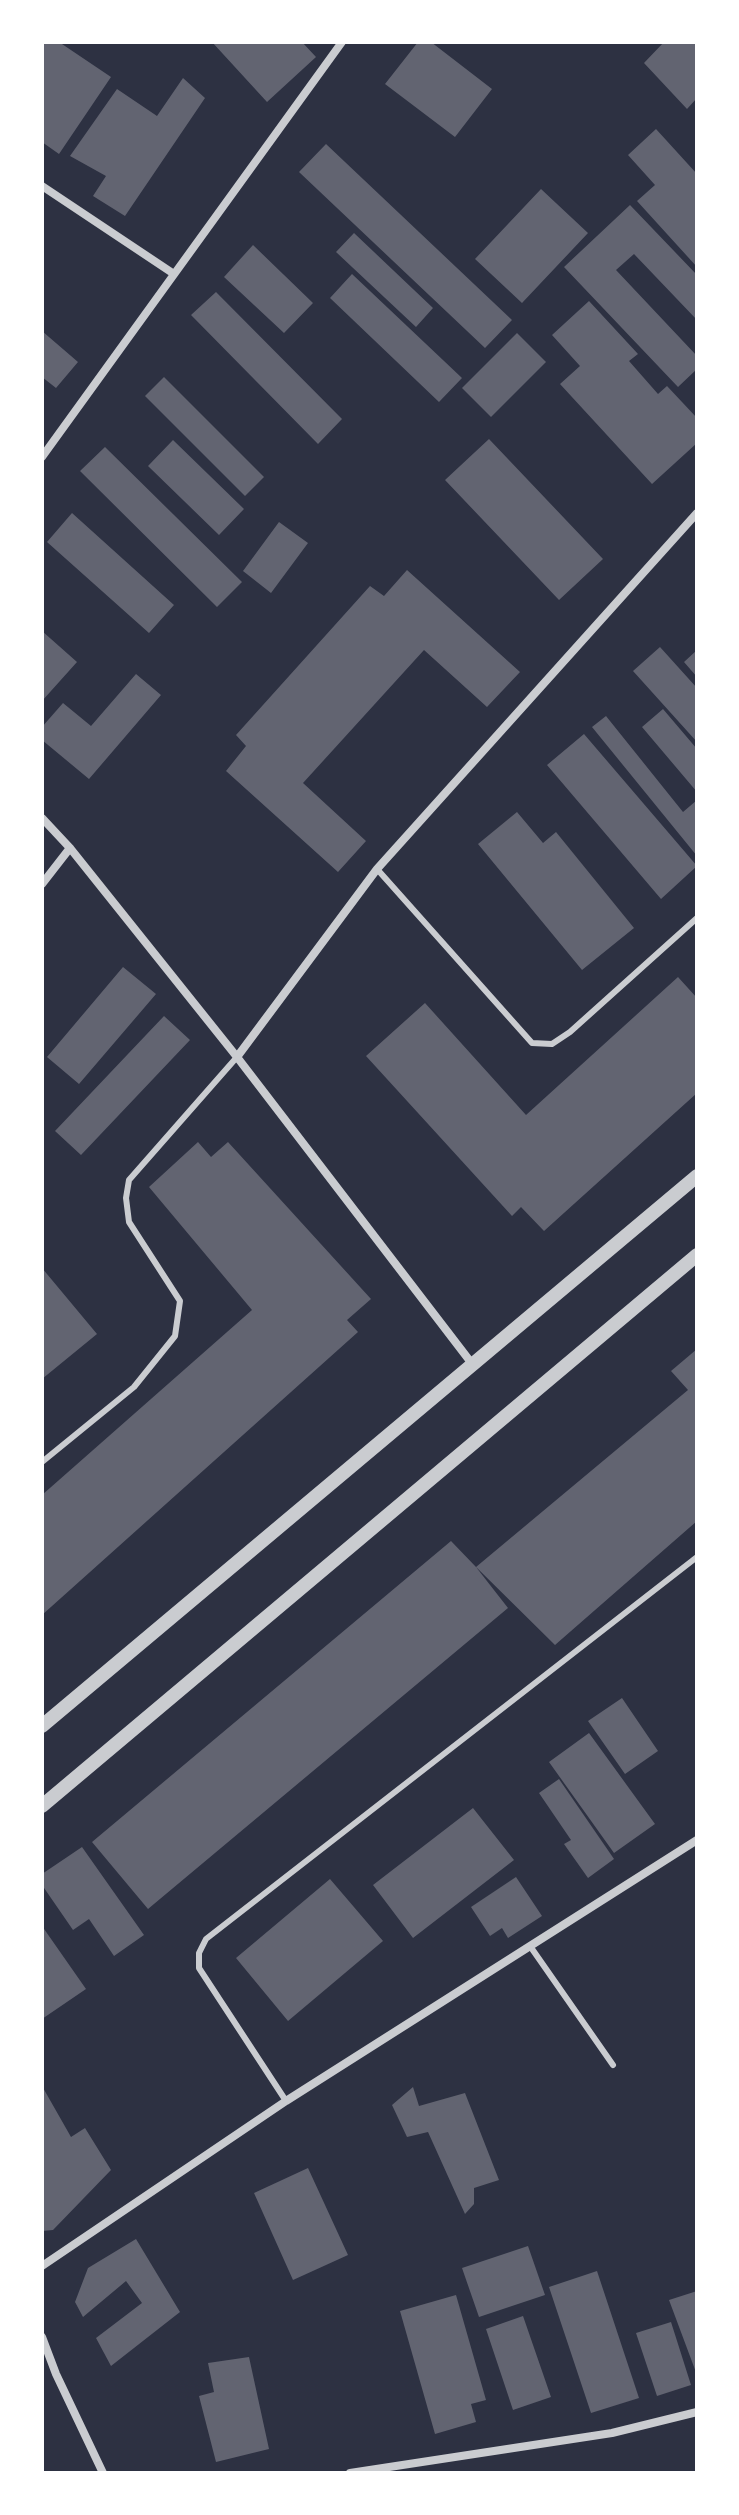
<!DOCTYPE html>
<style>
body{margin:0}
#map{position:relative;width:739px;height:2515px;overflow:hidden;background:#2d3142;font-family:Montserrat,sans-serif}
canvas{display:block}
.frame{position:absolute;inset:0;border:44px solid #fff;pointer-events:none}
</style>
<div id="map">
<canvas width="739" height="2515"></canvas>
<div class="frame"></div>
</div>
<script>
const c = document.querySelector('canvas').getContext('2d');
c.lineJoin = 'round';
function paint(path, color) {
  c.fillStyle = color;
  c.fill(path, 'evenodd');
}
function stroke(path, color, width, dash) {
  c.strokeStyle = color;
  c.lineWidth = width;
  c.lineCap = dash ? 'butt' : 'round';
  c.setLineDash(dash || []);
  c.stroke(path);
}
const building = new Path2D(`
 M45,42H59L111,77L59,154L42,142V46Z
 M212,42H302L316,57L267,102Z
 M418,42H431L492,89L455,137L385,84Z
 M664,42H697V98L687,109L644,63Z
 M183,78L205,98L125,216L93,196L106,176L70,156L117,89L157,116Z
 M656,129L697,174V267L637,201L655,185L628,155Z
 M326,144L512,320L485,348L299,172Z
 M541,189L588,233L522,303L475,259Z
 M630,205L697,275V320L634,254L616,270L697,356V369L678,387L564,267Z
 M354,233L433,308L416,327L336,252Z
 M253,245L313,303L284,333L224,277Z
 M352,274L462,378L439,402L330,298Z
 M216,292L342,419L318,444L191,315Z
 M589,301L638,354L629,361L658,394L667,386L697,418V443L652,484L560,384L580,366L552,335Z
 M42,331L78,362L56,388L42,377Z
 M517,333L546,362L491,417L462,388Z
 M164,377L264,477L245,496L145,396Z
 M489,439L603,559L559,600L445,480Z
 M173,440L244,509L219,535L148,466Z
 M105,447L242,582L217,607L80,471Z
 M72,513L174,605L149,633L47,542Z
 M279,522L308,543L271,593L243,571Z
 M407,570L520,672L487,707L424,650L303,783L366,841L338,872L226,771L246,746L236,735L370,586L384,596Z
 M42,631L77,662L42,701Z
 M660,647L697,688V742L633,671Z
 M697,650V677L684,662Z
 M136,674L161,695L89,779L42,740V727L63,703L91,726Z
 M663,709L697,749V792L642,727Z
 M606,716L683,812L697,800V856L592,727Z
 M584,734L697,866L661,899L547,765Z
 M517,812L543,843L556,832L634,928L582,970L478,844Z
 M123,967L156,994L79,1084L47,1057Z
 M678,977L697,998V1093L544,1231L521,1207L512,1216L366,1056L425,1003L526,1115Z
 M164,1016L190,1040L81,1155L55,1131Z
 M198,1142L211,1157L228,1142L371,1299L347,1320L358,1332L42,1615V1495L252,1310L149,1187Z
 M42,1268L97,1334L42,1379Z
 M697,1349V1521L555,1645L476,1567L688,1390L671,1371Z
 M451,1541L476,1567L508,1608L148,1909L92,1842Z
 M622,1698L658,1751L625,1774L588,1721Z
 M589,1733L655,1824L614,1853L549,1762Z
 M559,1779L614,1859L588,1878L564,1844L571,1840L539,1793Z
 M473,1808L514,1860L413,1938L373,1885Z
 M82,1847L144,1935L114,1956L89,1919L73,1930L42,1885V1874Z
 M516,1877L542,1916L508,1938L502,1928L490,1936L471,1907Z
 M330,1879L383,1941L288,2021L236,1958Z
 M42,1926L86,1989L42,2019Z
 M42,2086L71,2137L85,2128L111,2170L53,2230L42,2231Z
 M413,2087L419,2106L465,2093L499,2180L474,2188V2204L465,2214L428,2132L407,2137L392,2105Z
 M308,2168L348,2255L293,2280L254,2193Z
 M136,2239L180,2312L111,2366L96,2338L142,2303L126,2281L83,2317L75,2302L88,2268Z
 M528,2246L545,2295L479,2317L462,2268Z
 M597,2271L639,2398L591,2413L549,2287Z
 M697,2291V2375L669,2300Z
 M456,2295L486,2400L471,2404L476,2422L435,2434L400,2311Z
 M523,2316L551,2397L513,2410L486,2329Z
 M671,2322L691,2385L657,2396L636,2333Z
 M249,2357L269,2449L216,2462L199,2396L214,2392L208,2363Z`);
const service = new Path2D(`
 M377,869L532,1043L552,1044L570,1032L697,918
 M42,1462L134,1387L175,1336L180,1301L129,1222L126,1198L129,1180L237,1057
 M530,1946L613,2065
 M286,2101L199,1968V1953L206,1939L697,1557`);
const minor = new Path2D(`
 M42,186L174,274
 M42,457L342,42
 M42,818L70,848L237,1057L473,1365
 M42,884L70,848
 M237,1057L377,869L697,513
 M42,2266L286,2101L697,1840
 M42,2337L56,2374L103,2473
 M350,2473L612,2433L697,2412`);
const tertiary = new Path2D(`
 M42,1726L697,1176
 M42,1806L697,1255`);
paint(building, '#626471');
stroke(service, '#caccd0', 6);
stroke(minor, '#caccd0', 8);
stroke(tertiary, '#caccd0', 14);
</script>
